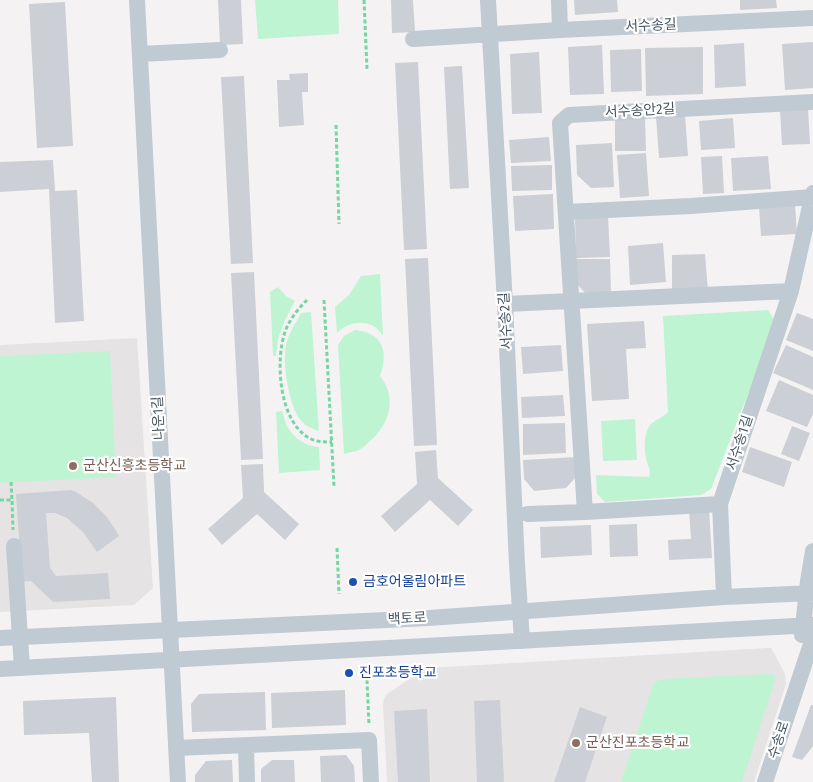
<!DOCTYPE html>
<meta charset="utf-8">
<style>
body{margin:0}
canvas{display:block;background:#f5f2f3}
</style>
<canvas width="813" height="782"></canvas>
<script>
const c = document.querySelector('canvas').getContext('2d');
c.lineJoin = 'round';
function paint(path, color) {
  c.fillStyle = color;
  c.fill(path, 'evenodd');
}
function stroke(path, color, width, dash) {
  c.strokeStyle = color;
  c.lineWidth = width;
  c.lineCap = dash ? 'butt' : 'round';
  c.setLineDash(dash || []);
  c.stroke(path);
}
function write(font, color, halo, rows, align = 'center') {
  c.font = font + ' "Fira Sans Condensed","Noto Sans KR",sans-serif';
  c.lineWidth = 4.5;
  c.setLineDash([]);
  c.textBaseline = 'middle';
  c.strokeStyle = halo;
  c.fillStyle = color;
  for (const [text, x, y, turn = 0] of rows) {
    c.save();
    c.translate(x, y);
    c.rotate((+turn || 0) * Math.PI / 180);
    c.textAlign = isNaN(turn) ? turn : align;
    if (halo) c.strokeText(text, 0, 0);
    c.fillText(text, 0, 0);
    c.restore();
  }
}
const education = new Path2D(`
 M137,338L153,588L134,605L0,612V345Z
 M767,648H771L773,651L785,674L786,684L754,782H387L383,704L384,699L387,694L423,670L429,668Z`);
const green = new Path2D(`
 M255,0H338L339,34L258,39Z
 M380,274L383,336C381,333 378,329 375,327C363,319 346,323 337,333L335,307L349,295L361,276Z
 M278,287L286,296L295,301L285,320L278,339L276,356H273L270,292Z
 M768,310L776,322L711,489L701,495L605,502L597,494L596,475L649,477C651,471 649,468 647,462C644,451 643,433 651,424C654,421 664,416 668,412L663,316Z
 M311,312L319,431C311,429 304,425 299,418C289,404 282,362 286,345C288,334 296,323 301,313Z
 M355,330C383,333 389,351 380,376C398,398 389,426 369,442C366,445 363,448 359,450C355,452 349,452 344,454L338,345L344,336Z
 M110,351L116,477L0,483V356Z
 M282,411C284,416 285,422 287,426C293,438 307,447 319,447L320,470L279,473L276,412Z
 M635,419L637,460L603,461L601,421Z
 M768,674H772L775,676V680L742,782H621L652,688L655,682L662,679Z`);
const building = new Path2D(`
 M218,0H241L243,44L220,45Z
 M391,0H413L415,32L392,33Z
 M574,0H617L618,12L575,15Z
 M740,0H776L777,8L740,10Z
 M65,2L73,146L37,148L29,4Z
 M813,42V88L785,90L782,44Z
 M744,43L746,86L715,88L714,45Z
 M602,45L604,94L570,95L568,47Z
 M703,47V94L646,96L645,48Z
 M641,49L642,91L611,92L610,50Z
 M539,52L542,113L512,114L510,54Z
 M418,62L427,249L404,250L395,63Z
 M462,66L469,188L450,189L444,67Z
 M308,73V92H302L304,125L279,127L277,80H290L289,74Z
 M244,76L253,263L231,264L221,77Z
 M808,108L810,144L782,145L780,110Z
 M645,113L646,151H615V114Z
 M685,115L688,156L659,158L656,117Z
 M733,118L735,148L701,150L699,121Z
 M549,137L551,161L511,163L509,140Z
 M612,143L614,187L591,188L577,175L576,145Z
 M646,153L649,196L620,198L617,155Z
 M722,156L724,193L703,194L701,157Z
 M768,156L771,189L733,191L731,158Z
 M53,160L55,191L77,190L84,321L55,323L49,189L0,192V162Z
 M552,165V190L512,191L511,166Z
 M553,194L554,229L515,231L513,196Z
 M795,204L797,234L761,236L759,206Z
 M608,216L610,257L576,258L575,217Z
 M663,243L666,282L630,285L628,246Z
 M705,254L708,291L672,292V255Z
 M428,258L437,445L414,446L405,259Z
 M576,259H610L611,294L587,295L577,284Z
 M254,272L263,459L241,460L231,273Z
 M797,313L813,319V351L786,340Z
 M644,321L646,348L626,349L629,399L592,401L587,324Z
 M561,345L563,371L523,374L521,347Z
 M786,345L813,357V390L773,373Z
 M779,380L813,395V414L807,427L766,411Z
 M563,395L565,416L522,418L521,397Z
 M565,423L566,453L523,455V424Z
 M792,426L810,433L799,461L781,454Z
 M750,447L792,462L784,487L742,472Z
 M436,450L438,478L473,510L458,526L430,500L395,532L381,516L417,484L415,452Z
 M576,457L577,476L566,488L534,491L524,479L523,460Z
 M263,464L264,492L299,524L285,540L257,514L222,545L208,529L243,498L241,465Z
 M71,490L76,492L93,503L107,517L119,536L97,552L83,532L67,518L55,513H46L50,568L56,576L108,573L110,599L53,602L31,581L22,582L16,494Z
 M709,509L712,558L669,560L668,540L691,539L689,510Z
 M637,524L638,556L610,557L609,525Z
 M591,525L592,555L541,558L540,527Z
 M345,690L346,725L272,728L271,693Z
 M265,692L266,730L192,732L191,704L199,694Z
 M116,697L119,782H92L89,733L24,735L23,701Z
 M500,700L504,782H477L474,701Z
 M811,705H813V746L802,760L792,757Z
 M580,707L607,717L585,782H554Z
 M427,709L430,782H398L394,711Z
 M346,755L354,766L355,782H321L320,756Z
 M232,760L233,782H195V775L206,761Z
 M272,760H294L295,782H261V769Z`);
const path = new Path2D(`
 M364,0L367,69
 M336,125L339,224
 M307,300C298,309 289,320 285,332C275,361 279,421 309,438C316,442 324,442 332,442
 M324,300L334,486
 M11,482L12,500
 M0,500H12L13,530
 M337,548L339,594
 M367,680L369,725`);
const minor = new Path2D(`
 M137,0L178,782
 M488,0L505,304L517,564L522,641
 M559,0L560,30
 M413,39L560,30L813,18
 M140,54L220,50
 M566,212L691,206L813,197
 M505,304L791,291
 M720,504L724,597
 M585,512L560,123L569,115L813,102
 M527,514L585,512L720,504L791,291L813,193
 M14,546L22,668
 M802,635L808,581L813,551
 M0,638L429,618L724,597L813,593
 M0,669L813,625
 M246,746L247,782
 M176,748L369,740L371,782
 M765,782L813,638`);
const markers = [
 [73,466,5,"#8d6e63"],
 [353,582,5,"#1a4fb4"],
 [349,673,5,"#1a4fb4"],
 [576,743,5,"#8d6e63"]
];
const streetNames = [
 ["서수송길",651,26,-3],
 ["서수송안2길",640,111,-3],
 ["서수송2길",506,321,-93],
 ["나운1길",159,418,-93],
 ["서수송1길",740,443,-72],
 ["백토로",407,619,-3],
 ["수송로",779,740,-71]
];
const educationNames = [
 ["군산신흥초등학교",83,466],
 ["군산진포초등학교",586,743]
];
const transitNames = [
 ["금호어울림아파트",363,582],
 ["진포초등학교",359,673]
];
paint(education, '#e6e3e4');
paint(green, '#bff4d3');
paint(building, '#cccfd5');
stroke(path, '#74d6a4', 3, [4, 2.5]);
stroke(minor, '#c0cad3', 16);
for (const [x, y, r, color] of markers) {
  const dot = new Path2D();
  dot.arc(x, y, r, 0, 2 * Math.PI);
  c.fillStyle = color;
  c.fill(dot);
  stroke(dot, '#fff', 2);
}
write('14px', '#485662', '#fff', streetNames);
write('14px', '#785e54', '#fff', educationNames, 'left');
write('14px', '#164399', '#fff', transitNames, 'left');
</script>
